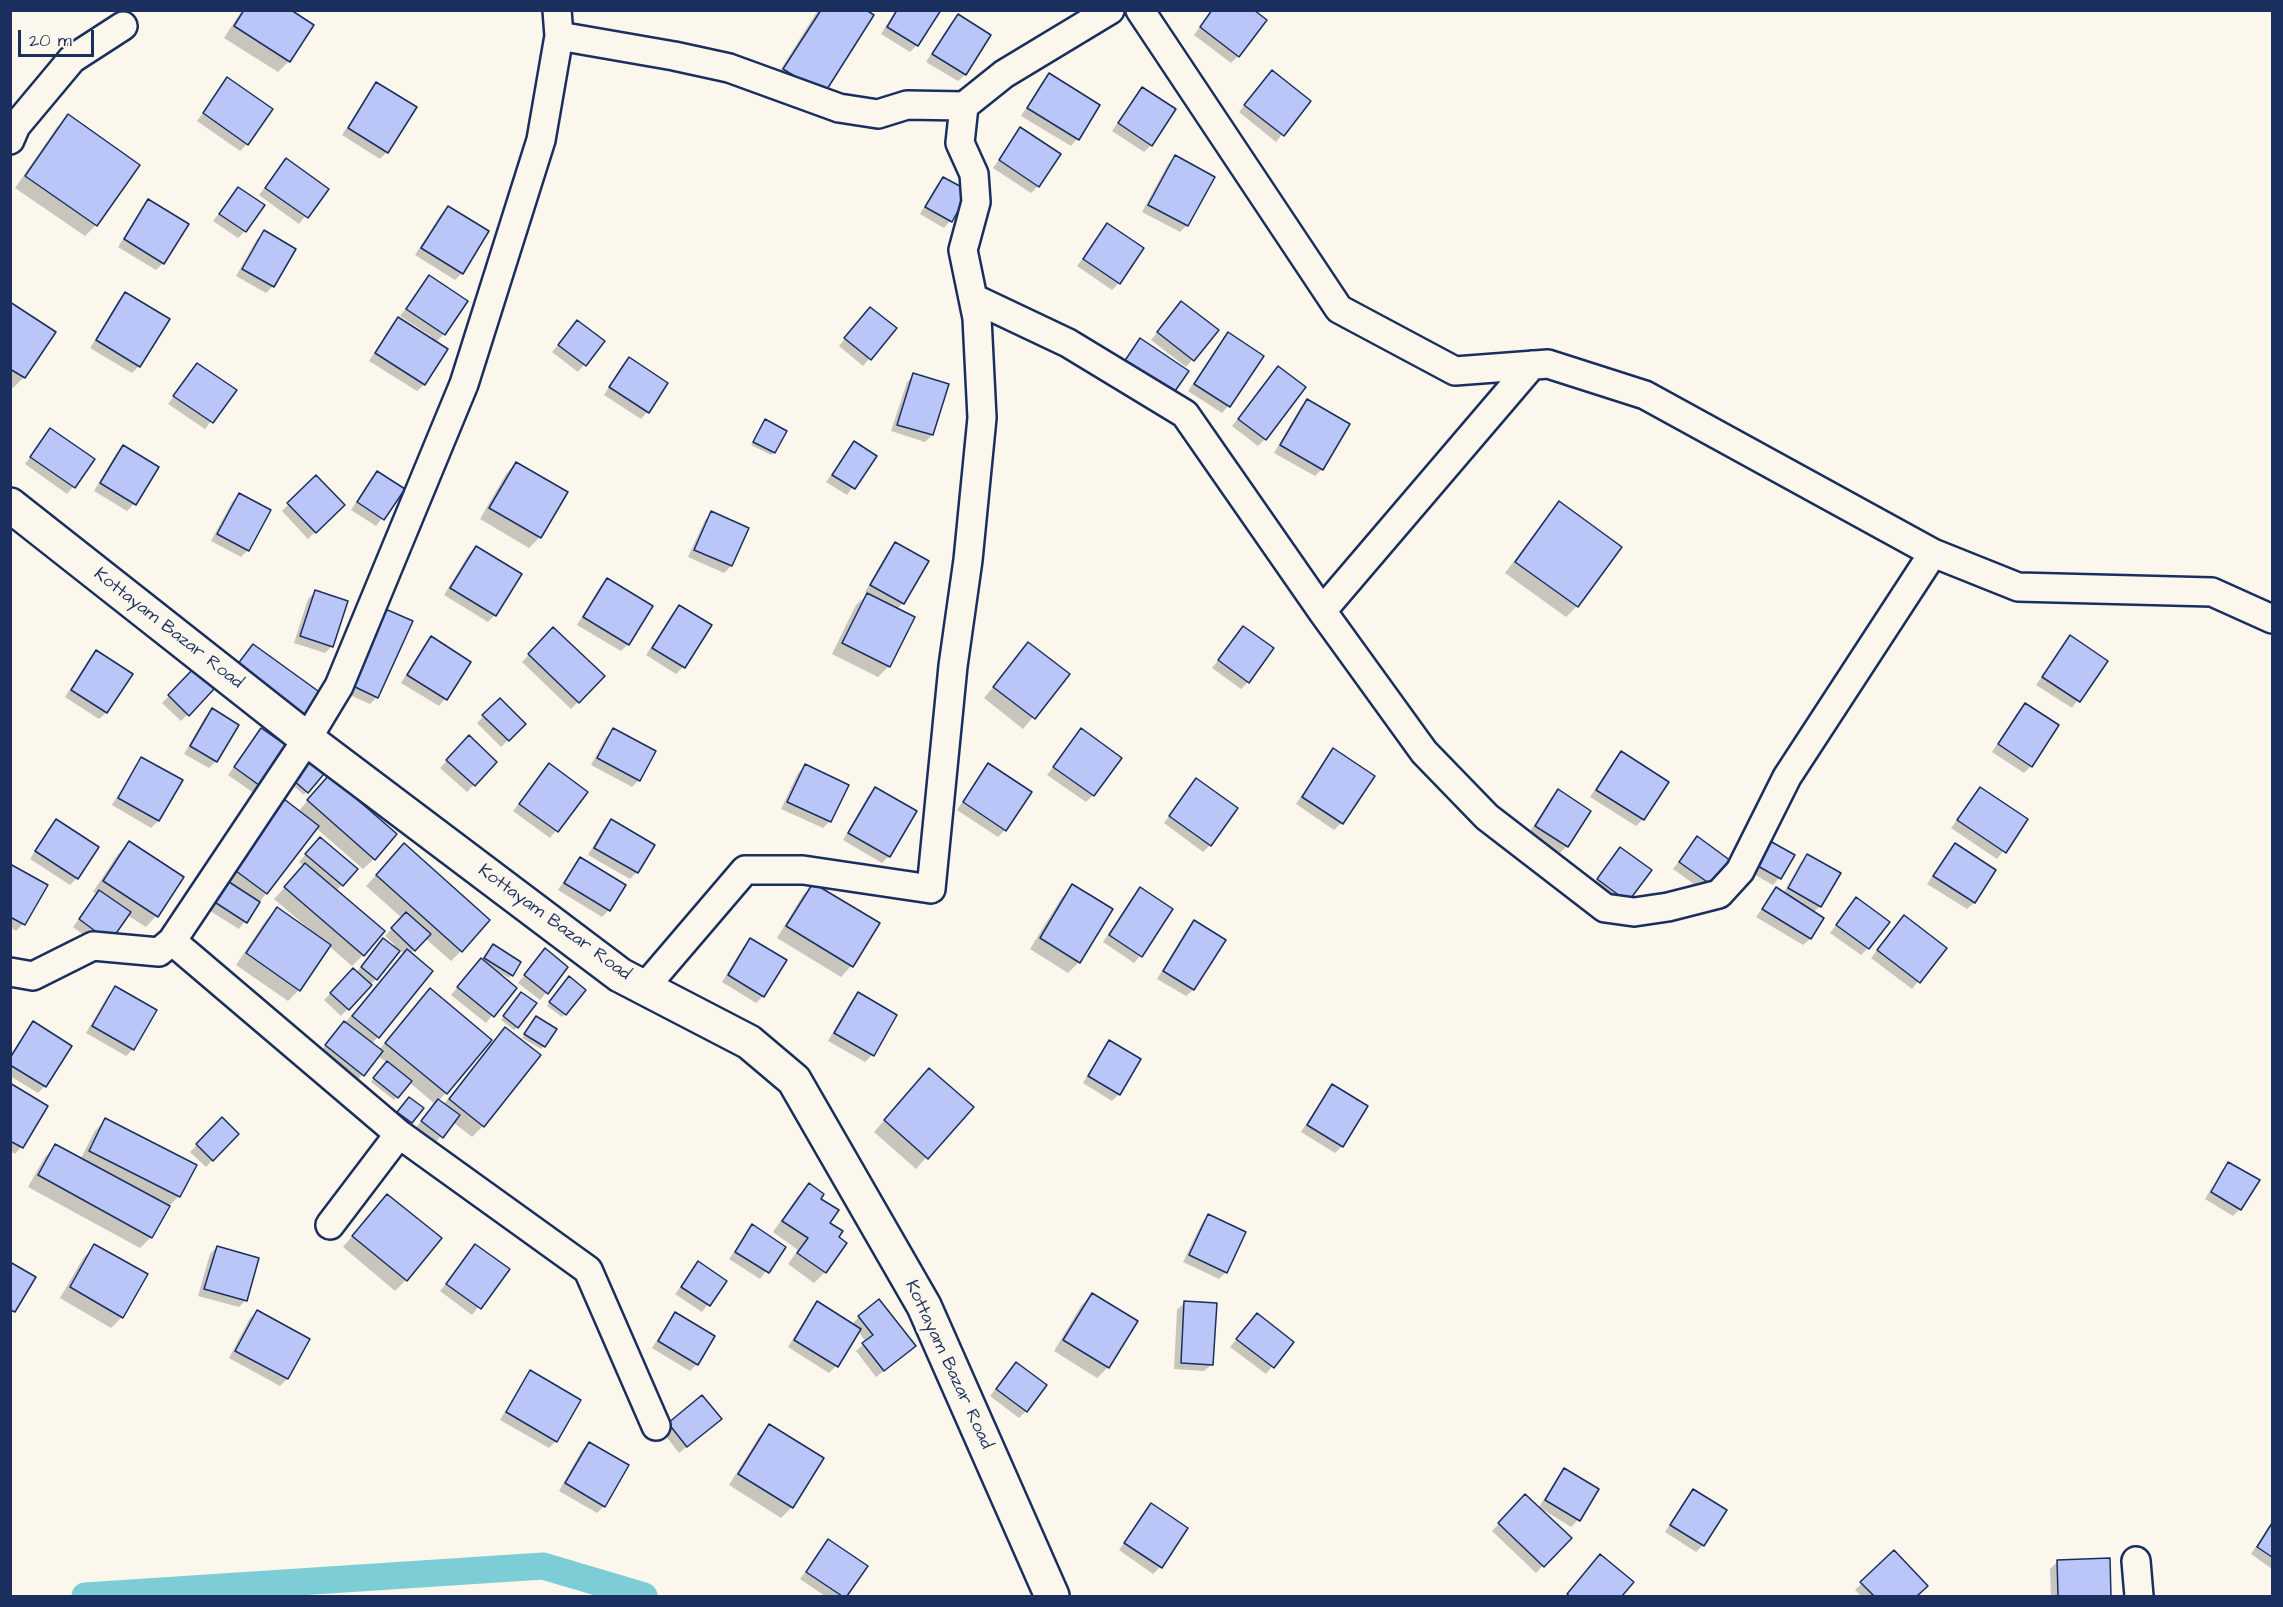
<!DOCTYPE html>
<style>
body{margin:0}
#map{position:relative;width:2283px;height:1607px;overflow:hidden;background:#fbf7ec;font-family:"Architects Daughter",sans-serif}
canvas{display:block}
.frame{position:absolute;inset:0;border:12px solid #1b2f5e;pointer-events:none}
.scale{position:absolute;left:18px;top:30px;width:76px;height:27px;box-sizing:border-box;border:3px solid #1b2f5e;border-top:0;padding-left:8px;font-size:18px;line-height:21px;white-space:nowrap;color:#1b2f5e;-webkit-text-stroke:4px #fbf7ec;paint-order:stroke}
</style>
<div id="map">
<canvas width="2283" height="1607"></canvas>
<div class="frame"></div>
<div class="scale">20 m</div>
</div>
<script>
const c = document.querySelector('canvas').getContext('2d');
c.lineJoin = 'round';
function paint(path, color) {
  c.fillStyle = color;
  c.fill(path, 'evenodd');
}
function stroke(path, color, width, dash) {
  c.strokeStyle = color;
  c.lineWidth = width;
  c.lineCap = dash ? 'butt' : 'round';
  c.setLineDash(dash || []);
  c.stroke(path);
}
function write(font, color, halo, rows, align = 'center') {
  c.font = font + ' "Architects Daughter",sans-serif';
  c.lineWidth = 6;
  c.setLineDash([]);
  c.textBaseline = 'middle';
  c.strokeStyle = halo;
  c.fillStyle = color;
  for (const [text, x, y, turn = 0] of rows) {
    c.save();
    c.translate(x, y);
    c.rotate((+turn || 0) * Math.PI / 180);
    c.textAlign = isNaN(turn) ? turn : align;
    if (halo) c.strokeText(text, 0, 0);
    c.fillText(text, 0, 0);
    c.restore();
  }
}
const shadow = new Path2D(`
 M242,10H288L312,26L289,61L278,72L224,38Z
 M818,10H863L823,93L774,80Z
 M896,10H939L917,45L910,52L881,34Z
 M1212,10L1238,56L1231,63L1194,35Z
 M958,16L989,36L965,75L958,81L926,62L951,23Z
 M1049,75L1077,139L1071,146L1021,116L1042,82Z
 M227,79L247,144L240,151L197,121Z
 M1265,79L1309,101L1276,142L1239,112Z
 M377,84L387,152L380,159L342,135L370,91Z
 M1142,88L1151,145L1144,152L1112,131Z
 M68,116L138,165L96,225L85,236L15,188L57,127Z
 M1021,129L1038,186L1031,193L993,168Z
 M1175,157L1213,177L1187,225L1180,232L1142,212L1168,164Z
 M286,160L327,189L299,224L259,195Z
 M943,179L950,221L944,228L920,214L936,186Z
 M238,189L245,231L238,238L213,221Z
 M149,201L163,263L156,270L118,247L142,208Z
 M448,207L462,273L455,280L415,255L441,214Z
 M1107,225L1119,283L1112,290L1077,266Z
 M264,232L273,286L266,293L236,276L257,239Z
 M429,277L444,334L435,343L446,350L424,385L417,391L369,361L391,326L398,319L431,340L432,337L400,316Z
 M125,294L139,366L132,373L90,348L118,301Z
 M1181,303L1217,331L1186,367L1151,340Z
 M10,304L54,332L24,377L13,388L10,387Z
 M863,316L894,329L863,366L839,346Z
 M577,322L603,342L578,372L552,352Z
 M1229,334L1262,356L1228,406L1222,413L1188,391L1222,341Z
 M629,359L666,383L647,412L641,419L604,395L622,366Z
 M197,365L234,391L205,429L168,404Z
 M1278,368L1265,439L1258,446L1232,426Z
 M914,375L932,435L925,442L891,431L907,382Z
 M1307,401L1322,469L1315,476L1274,453L1300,408Z
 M765,421L774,452L771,455L751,445Z
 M50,430L73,487L67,494L25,464Z
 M854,443L875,456L847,495L826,482Z
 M123,447L157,468L134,504L127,511L94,491L116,454Z
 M516,463L540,537L529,548L480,519L506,474Z
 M377,473L403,490L376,526L351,510L370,480Z
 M316,477L343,505L308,539L282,511Z
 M239,495L248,550L241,557L211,541L232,502Z
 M1559,503L1620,547L1577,606L1566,617L1505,573L1549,514Z
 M712,513L747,529L731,566L724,573L688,557L705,520Z
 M895,544L903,603L897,609L889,666L878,677L832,654L856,605L868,594L865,592L888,551Z
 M476,547L495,615L488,622L444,595L469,554Z
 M607,580L628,644L621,651L577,625L600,587Z
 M315,592L332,646L325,653L294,643L308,599Z
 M679,607L709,626L683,667L676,674L646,655L672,614Z
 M384,609L377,697L370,704L343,692Z
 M1243,628L1248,682L1241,689L1212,668Z
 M554,629L603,676L571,709L522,662Z
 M2070,637L2106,661L2072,708L2036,685Z
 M431,638L469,662L445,699L439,706L401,683L424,645Z
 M1029,644L1068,675L1023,729L984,698Z
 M253,646L323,697L302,724L231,673Z
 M96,652L131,674L106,713L99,719L65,697L89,659Z
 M193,671L212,689L181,721L162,703Z
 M500,700L524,724L501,747L477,723Z
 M2025,705L2031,766L2024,773L1992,752L2018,712Z
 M212,710L216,761L209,768L184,754L205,717Z
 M613,730L639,780L632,787L591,765L606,737Z
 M1081,730L1093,795L1086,802L1047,775Z
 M255,737L288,749L255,794L228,775Z
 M462,744L495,762L467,792L440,768Z
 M1334,750L1341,823L1334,830L1296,804L1327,757Z
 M1621,753L1666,782L1643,819L1636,826L1590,797L1614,760Z
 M142,759L181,781L158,821L151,828L112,805L135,766Z
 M988,765L1005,830L998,837L957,810L982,772Z
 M805,766L830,821L823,828L781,809L798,773Z
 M543,772L586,792L550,838L513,811Z
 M321,774L304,795L284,778Z
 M1196,780L1210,845L1203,852L1164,823Z
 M318,788L374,859L363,869L316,828L239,929L207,909L273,812L284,801L298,812Z
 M875,789L889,856L882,863L843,840L868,796Z
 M1980,789L2026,820L1997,859L1951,828Z
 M1558,791L1567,846L1560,853L1529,833L1551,798Z
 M56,821L97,847L77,878L70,885L30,859L49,828Z
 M611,821L637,872L630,879L588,855L604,828Z
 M1697,838L1711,886L1705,892L1673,869Z
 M129,843L182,878L156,916L146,927L127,915L102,948L73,927L97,894L93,892L118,854Z
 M1955,845L1994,871L1974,903L1967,909L1927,884L1948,852Z
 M313,846L342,885L336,891L363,955L352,966L329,946L299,990L288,1001L236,965L266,920L277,909L307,930L308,928L274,899L304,866L299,862Z
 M1620,849L1649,870L1620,908L1591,887Z
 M1763,849L1793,855L1779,878L1773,885L1750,872Z
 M394,856L461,951L451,961L425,938L410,954L378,1037L371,1044L379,1050L419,1001L446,1093L438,1101L443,1105L505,1029L483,1126L472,1137L453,1122L435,1143L415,1129L435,1104L409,1082L394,1100L371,1082L387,1063L378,1056L356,1082L319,1053L404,954L399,949L376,979L341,1016L324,1000L346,977L356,973L377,946L393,947L395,945L385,936L402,918L366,886Z
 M1807,856L1820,906L1813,913L1822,918L1810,939L1803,945L1756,917L1776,889L1783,894L1800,863Z
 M581,859L624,885L609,910L602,917L558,890L574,866Z
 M10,865L23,924L16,931L10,927Z
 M814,884L878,924L851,966L841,977L777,938L803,895Z
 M1073,886L1079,962L1068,973L1030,949L1062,897Z
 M1140,889V956L1134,963L1103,942L1133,896Z
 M1856,899L1868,948L1861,955L1830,933Z
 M1194,922L1224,940L1193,990L1186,996L1157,979L1187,929Z
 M1898,923L1945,948L1912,989L1871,958Z
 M750,940L763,996L756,1003L722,982L743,947Z
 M493,946L512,975L509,978L497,971L496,972L515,988L486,1023L451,995Z
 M545,950L546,993L540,1000L518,983Z
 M566,981L565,1014L562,1017L547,1006Z
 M115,988L133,1049L126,1056L86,1033L108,995Z
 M858,994L895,1015L872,1055L865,1062L828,1041L851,1001Z
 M518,997L517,1027L514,1030L501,1020Z
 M533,1021L544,1046L541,1049L522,1038Z
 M34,1023L45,1086L38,1093L10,1076V1056L27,1030Z
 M1110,1042L1119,1094L1112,1101L1083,1083L1103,1049Z
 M919,1081L971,1107L916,1169L874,1132Z
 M10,1085L21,1147L15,1154L10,1151Z
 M1332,1086L1342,1146L1335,1153L1301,1132L1326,1093Z
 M406,1102L422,1108L408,1125L395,1116Z
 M222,1119L237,1134L206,1167L190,1152Z
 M105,1120L179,1196L168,1207L151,1237L140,1248L28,1187L45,1157L55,1146L80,1160L95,1131Z
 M2229,1164L2240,1209L2233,1216L2205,1199L2222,1170Z
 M809,1185L819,1199L828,1223L825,1272L814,1283L788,1264L798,1250L773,1232L798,1196Z
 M387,1196L406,1280L395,1291L343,1247Z
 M1208,1216L1226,1272L1219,1279L1183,1262L1202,1223Z
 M752,1226L784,1247L760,1279L729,1259Z
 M95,1246L122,1317L111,1328L60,1298L84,1257Z
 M475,1246L508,1269L472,1315L440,1291Z
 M217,1247L246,1300L239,1307L198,1296L210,1254Z
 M699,1263L725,1281L702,1312L675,1294Z
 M1092,1295L1108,1367L1097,1378L1054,1351L1081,1306Z
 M818,1303L851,1325L859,1317L907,1353L876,1377L856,1351L866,1342L858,1331L836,1366L829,1373L788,1347L811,1310Z
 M1184,1303L1212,1364L1204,1371L1174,1369L1177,1310Z
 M257,1311L308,1339L287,1379L280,1386L229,1358L250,1318Z
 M676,1314L697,1364L690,1371L652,1348L669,1321Z
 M1257,1315L1292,1342L1266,1374L1230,1347Z
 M1009,1371L1026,1411L1019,1418L990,1396Z
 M531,1372L556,1441L549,1448L500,1420L524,1379Z
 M702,1397L713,1426L679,1453L662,1431Z
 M770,1426L792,1507L781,1518L729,1485L759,1437Z
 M589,1444L604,1506L597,1513L559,1491L582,1450Z
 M1565,1470L1578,1520L1571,1527L1539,1507L1558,1477Z
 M1694,1491L1725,1510L1703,1545L1696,1552L1665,1532L1687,1497Z
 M1525,1496L1569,1538L1536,1573L1492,1531Z
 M1151,1505L1160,1567L1153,1574L1119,1550Z
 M2272,1522V1569L2251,1554Z
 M828,1541L866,1567L845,1596H825L800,1579Z
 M1894,1552L1926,1586L1915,1596H1861L1855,1590Z
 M2109,1560L2110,1596H2051L2050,1569L2057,1562Z
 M1593,1563L1632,1582L1620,1596H1566Z`);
const canal = new Path2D(`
 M85,1596L543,1566L644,1596`);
const building = new Path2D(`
 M244,10H291L314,25L290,62L234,26Z
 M821,10H866L874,15L824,94L783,69Z
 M897,10H941L918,46L887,27Z
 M1212,10H1254L1267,20L1239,57L1200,27Z
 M958,14L991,35L966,75L932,54Z
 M1272,70L1311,101L1284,136L1244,105Z
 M1049,73L1100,105L1079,140L1027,108Z
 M227,77L273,109L248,145L203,113Z
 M376,82L417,107L388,153L348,128Z
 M1142,87L1176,109L1152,146L1118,123Z
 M68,114L140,165L97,226L25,176Z
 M1020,127L1061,154L1039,187L999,160Z
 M1175,155L1215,177L1188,226L1148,205Z
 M286,158L329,189L308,218L265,188Z
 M943,177L969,191L952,222L925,207Z
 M238,187L265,205L246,232L219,214Z
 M148,199L189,224L164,264L124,239Z
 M448,206L489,231L463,274L421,248Z
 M1107,223L1144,248L1120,284L1083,259Z
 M264,230L296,249L274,287L242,269Z
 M429,275L468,301L445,335L406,309Z
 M125,292L170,319L140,367L96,340Z
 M1181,301L1219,330L1194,361L1157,332Z
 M10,302L56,332L25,378L10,369Z
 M870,307L897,328L871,360L844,338Z
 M398,317L448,349L425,385L375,353Z
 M577,320L605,341L586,366L558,345Z
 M1228,332L1264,356L1230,407L1194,384Z
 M1140,338L1189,371L1173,394L1124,362Z
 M629,357L668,383L649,413L609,387Z
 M197,363L237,390L213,423L173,396Z
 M1278,366L1306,387L1266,440L1238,419Z
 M913,373L949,384L933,435L897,425Z
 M1307,399L1350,424L1323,470L1280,445Z
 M765,419L787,431L775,453L753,442Z
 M50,428L95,459L75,488L30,457Z
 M854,441L877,456L855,489L832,475Z
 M123,445L159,467L136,505L100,483Z
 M516,462L568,492L541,538L489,508Z
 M377,471L405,489L384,520L357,502Z
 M316,475L345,505L316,533L287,503Z
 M239,493L271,510L249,551L217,534Z
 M1559,501L1622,547L1578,607L1515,562Z
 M711,511L749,528L732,566L694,550Z
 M895,542L929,561L904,604L870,585Z
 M476,546L522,574L496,616L450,588Z
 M607,578L653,606L629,645L583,617Z
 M315,590L348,601L333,647L300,636Z
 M867,593L915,617L890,667L842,643Z
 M679,605L712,625L685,668L652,648Z
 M383,608L413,621L378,698L349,684Z
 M1243,626L1274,648L1249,683L1218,660Z
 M553,627L605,676L579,703L528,654Z
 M2070,635L2108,661L2080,702L2042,677Z
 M431,636L471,662L447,700L407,675Z
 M1028,642L1070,674L1035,719L993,687Z
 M253,644L325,696L310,718L237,665Z
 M96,650L133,674L107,713L71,690Z
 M193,669L214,689L189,716L168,695Z
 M500,698L526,724L509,741L482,715Z
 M2025,703L2059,725L2032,767L1998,744Z
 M212,708L239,725L217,762L190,746Z
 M261,728L290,748L263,788L234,767Z
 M613,728L656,751L640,781L597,758Z
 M1081,728L1122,758L1094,796L1053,767Z
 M469,735L497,762L475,786L446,760Z
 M1333,748L1375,776L1343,824L1302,797Z
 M1621,751L1669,782L1644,820L1596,790Z
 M301,756L324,774L308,793L286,774Z
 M141,757L183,780L159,821L118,798Z
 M549,763L588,792L558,832L519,804Z
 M988,763L1032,792L1006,831L963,802Z
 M805,764L849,785L831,822L787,802Z
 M329,775L397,834L375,860L307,800Z
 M1196,778L1238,808L1211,846L1169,816Z
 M875,787L917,811L890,857L848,833Z
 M1980,787L2028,819L2006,853L1957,820Z
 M1558,789L1591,811L1568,847L1535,826Z
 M284,799L319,826L267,894L232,868Z
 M56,819L99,847L78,879L35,851Z
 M611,819L655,845L638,873L594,848Z
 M1697,836L1731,861L1713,886L1679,862Z
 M320,837L358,869L343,886L305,854Z
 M129,841L184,877L158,917L103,881Z
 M1770,841L1795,855L1781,879L1756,865Z
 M404,843L490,920L462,952L376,875Z
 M1955,843L1996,870L1975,903L1933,876Z
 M1620,847L1652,870L1628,902L1597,879Z
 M1807,854L1841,873L1821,907L1788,888Z
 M580,857L626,885L610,911L564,883Z
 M305,863L385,931L364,956L284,887Z
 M10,864L48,885L25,925L10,917Z
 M226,880L260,902L247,923L213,901Z
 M813,883L880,923L853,967L786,926Z
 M1072,884L1113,909L1080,963L1040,938Z
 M1140,887L1173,909L1142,957L1109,935Z
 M1776,887L1824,918L1811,939L1762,909Z
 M99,890L131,912L110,942L79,919Z
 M1856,897L1890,922L1869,949L1836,925Z
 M277,907L331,945L300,991L246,953Z
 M406,912L431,934L415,951L391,928Z
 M1904,915L1947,948L1920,983L1877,950Z
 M1194,920L1226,940L1194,990L1163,971Z
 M383,938L400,951L377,980L361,967Z
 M750,938L787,960L764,997L728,975Z
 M493,944L521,962L513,976L484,958Z
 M545,948L568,967L548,994L524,975Z
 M407,949L433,971L379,1038L352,1016Z
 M481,958L517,988L494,1017L457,987Z
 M353,968L372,985L349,1010L330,993Z
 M569,976L586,990L566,1015L549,1002Z
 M115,986L157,1010L134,1050L92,1026Z
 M430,988L492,1040L447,1094L385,1043Z
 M521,992L537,1003L518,1028L503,1016Z
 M858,992L897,1015L874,1056L834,1033Z
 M536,1016L557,1029L545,1047L524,1034Z
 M33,1021L72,1046L46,1087L10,1065V1058Z
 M344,1021L383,1051L364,1076L325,1045Z
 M505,1027L541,1055L484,1127L449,1099Z
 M1109,1040L1141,1059L1120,1095L1088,1076Z
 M387,1061L412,1081L398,1098L373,1078Z
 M929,1068L974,1107L928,1159L884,1120Z
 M10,1083L48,1106L23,1148L10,1141Z
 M1332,1084L1368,1106L1343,1147L1307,1125Z
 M409,1097L424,1108L412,1123L397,1112Z
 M438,1099L460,1115L443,1138L421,1121Z
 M222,1117L239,1134L213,1161L196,1144Z
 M105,1118L197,1165L180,1197L89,1151Z
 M55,1144L170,1206L152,1238L38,1175Z
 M2228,1162L2260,1180L2241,1210L2211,1192Z
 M809,1183L824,1194L821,1199L839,1210L830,1223L843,1231L839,1237L847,1243L826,1273L797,1253L808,1238L782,1221Z
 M387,1194L442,1238L407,1281L352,1236Z
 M1208,1214L1246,1232L1227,1273L1189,1255Z
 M752,1224L786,1247L769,1273L735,1252Z
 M94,1244L148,1274L123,1318L70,1287Z
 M475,1244L510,1269L481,1309L446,1284Z
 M217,1246L259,1258L247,1301L204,1289Z
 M698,1261L727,1281L710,1306L681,1287Z
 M10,1262L36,1277L15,1312L10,1310Z
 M1092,1293L1138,1321L1109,1368L1063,1340Z
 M879,1299L916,1346L884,1371L862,1343L873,1335L858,1316Z
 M817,1301L861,1329L838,1367L794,1340Z
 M1184,1301L1217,1303L1213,1365L1181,1363Z
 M257,1310L310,1339L288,1379L235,1351Z
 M675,1312L715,1336L698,1365L658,1341Z
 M1257,1313L1294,1342L1274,1368L1236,1339Z
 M1016,1362L1047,1385L1027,1412L996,1389Z
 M530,1370L581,1400L557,1442L506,1412Z
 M702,1395L722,1419L687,1447L668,1423Z
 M769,1424L824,1458L793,1508L738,1474Z
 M589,1442L629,1465L605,1507L565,1483Z
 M1564,1468L1599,1489L1580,1521L1545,1500Z
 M1693,1489L1727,1510L1704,1546L1670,1525Z
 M1525,1494L1572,1538L1544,1567L1498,1523Z
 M1151,1503L1188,1528L1162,1568L1124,1543Z
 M2272,1523V1557L2257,1547Z
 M828,1539L868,1566L847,1596H842L806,1572Z
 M1894,1550L1928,1586L1917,1596H1874L1860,1582Z
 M1600,1554L1634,1582L1622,1596H1570L1567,1594Z
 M2110,1558L2111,1596H2058L2057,1560Z`);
const minor = new Path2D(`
 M1140,10L1339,309L1455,371L1548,364L1645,395L1933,553L2018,587L2212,592L2272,619
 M559,36L674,56L729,68L839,108L878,114L907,105L964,106
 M10,140L16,126L72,59L123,26
 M973,298L1068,343L1185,414L1322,611L1532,365
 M1322,611L1424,752L1487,817L1605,908L1634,912L1668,907L1719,894L1740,871L1787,777L1933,553
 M172,941L399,1134L588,1270L656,1426
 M10,972L33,976L93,946L159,952L172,941L307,739L339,686L464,384L541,140L559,36L557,10
 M645,987L745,870H803L931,889L953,666L968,560L982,418L977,318L963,250L976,202L974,174L960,143L964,106L1004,74L1110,10
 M330,1225L399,1134
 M2136,1561L2139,1596`);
const secondary = new Path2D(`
 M10,505L307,739L620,975L749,1042L794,1080L924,1306L1052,1596`);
const streetNames = [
 ["Kottayam Bazar Road",168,629,38],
 ["Kottayam Bazar Road",554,923,36],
 ["Kottayam Bazar Road",948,1365,65]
];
paint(shadow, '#0003');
stroke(canal, '#7ccdd6', 27);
paint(building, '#bac6f7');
stroke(building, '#1b2f5e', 1.5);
stroke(minor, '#1b2f5e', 32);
stroke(secondary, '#1b2f5e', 38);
stroke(minor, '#fbf7ec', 27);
stroke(secondary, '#fbf7ec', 33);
write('18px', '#1b2f5e', '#fbf7ec', streetNames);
</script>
